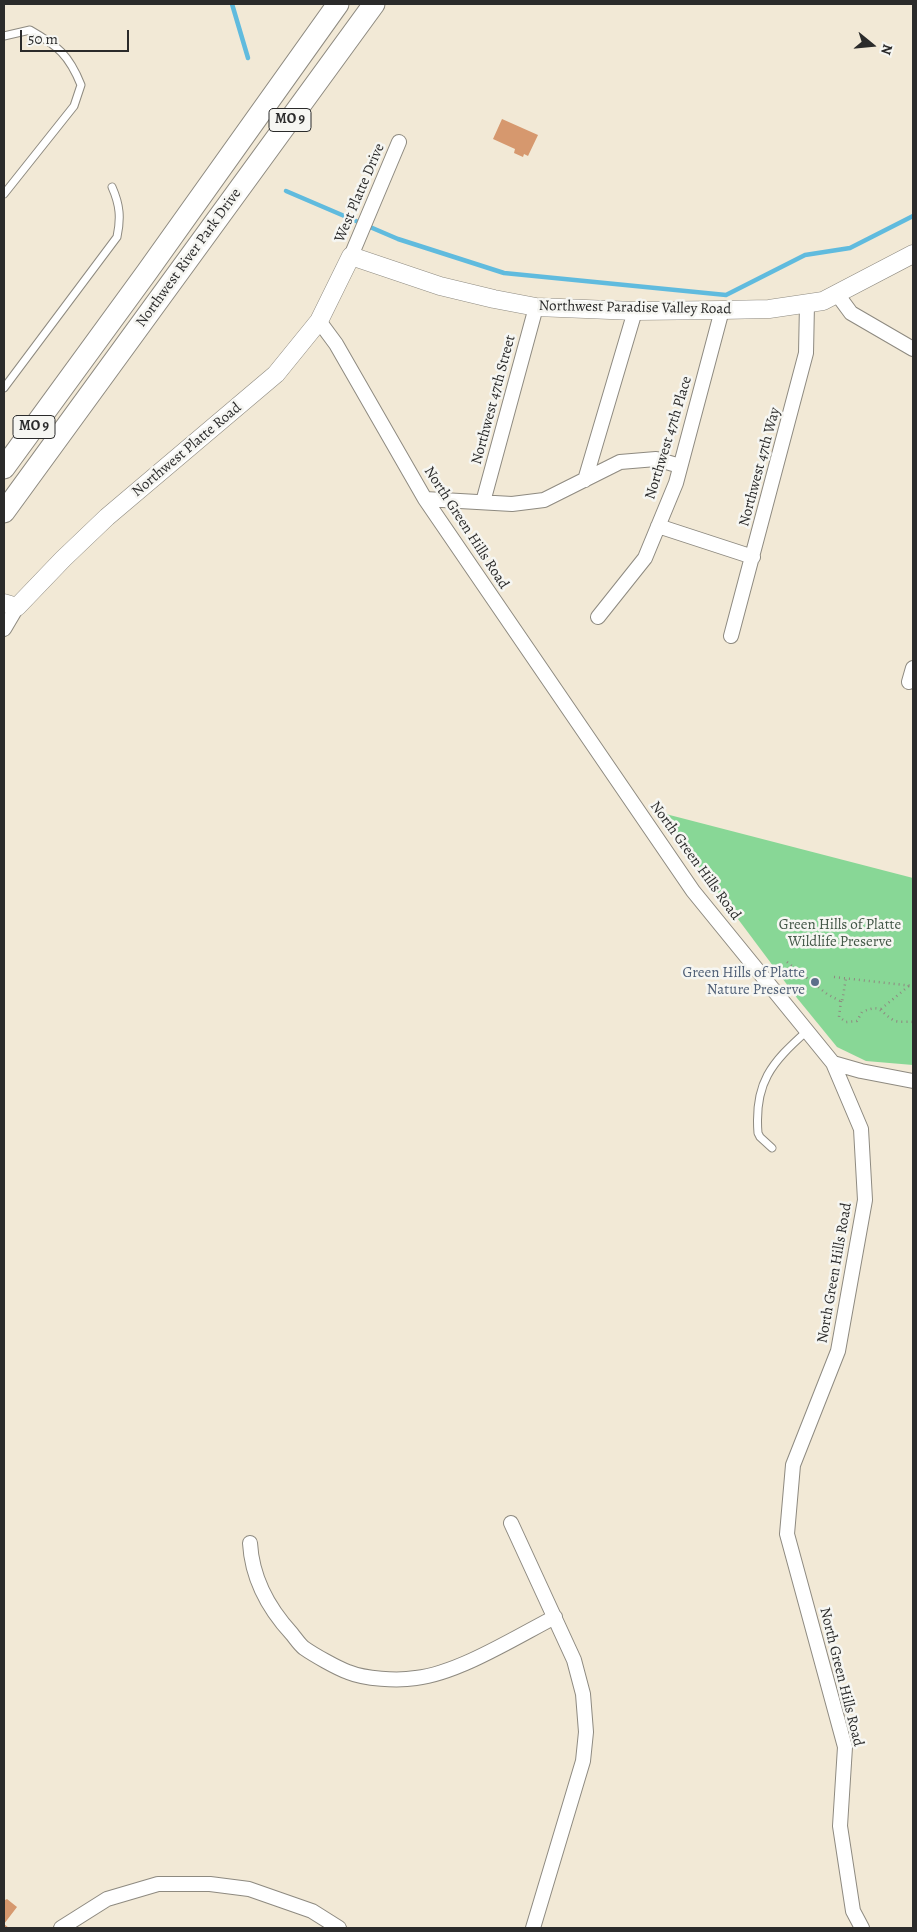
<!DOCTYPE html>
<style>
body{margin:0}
#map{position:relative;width:917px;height:1932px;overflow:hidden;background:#f2e9d6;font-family:Alegreya,serif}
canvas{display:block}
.frame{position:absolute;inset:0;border:5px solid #2b2b2b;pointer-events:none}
.north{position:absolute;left:847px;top:20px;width:50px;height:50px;-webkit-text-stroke:4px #f6f6f2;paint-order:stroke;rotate:107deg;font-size:14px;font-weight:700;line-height:20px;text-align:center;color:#2b2b2b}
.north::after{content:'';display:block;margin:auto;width:18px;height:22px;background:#2b2b2b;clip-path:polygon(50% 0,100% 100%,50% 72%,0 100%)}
.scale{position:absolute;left:20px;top:30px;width:109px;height:22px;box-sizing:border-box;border:2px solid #2b2b2b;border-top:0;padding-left:6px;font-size:15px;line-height:18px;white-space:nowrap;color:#2b2b2b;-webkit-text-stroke:4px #f6f6f2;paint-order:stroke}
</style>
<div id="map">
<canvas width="917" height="1932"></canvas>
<div class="frame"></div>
<div class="north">N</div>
<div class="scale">50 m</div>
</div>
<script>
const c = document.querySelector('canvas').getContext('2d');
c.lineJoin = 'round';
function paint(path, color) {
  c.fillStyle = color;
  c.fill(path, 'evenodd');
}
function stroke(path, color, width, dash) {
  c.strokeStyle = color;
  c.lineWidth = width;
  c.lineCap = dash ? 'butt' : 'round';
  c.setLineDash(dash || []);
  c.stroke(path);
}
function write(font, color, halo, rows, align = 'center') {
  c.font = font + ' Alegreya,serif';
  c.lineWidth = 5;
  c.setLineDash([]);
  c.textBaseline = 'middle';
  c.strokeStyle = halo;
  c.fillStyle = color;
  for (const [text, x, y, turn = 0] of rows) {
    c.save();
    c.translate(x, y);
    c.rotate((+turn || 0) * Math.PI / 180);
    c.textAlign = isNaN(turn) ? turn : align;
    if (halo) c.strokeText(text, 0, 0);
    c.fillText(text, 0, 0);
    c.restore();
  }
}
const green = new Path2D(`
 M658,812L913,878V1065L866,1061L837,1047L797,998Z`);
const stream = new Path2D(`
 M232,4L248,58
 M286,191L398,239L504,273L726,295L805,255L850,248L913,216`);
const building = new Path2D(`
 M502,119L538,135L528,156L524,154L523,157L514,153L515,149L493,139Z
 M4,1899L5,1900L7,1899L17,1907L4,1924L9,1928H4Z`);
const path = new Path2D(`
 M787,962L827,994L842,1002L846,978
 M834,977L913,986
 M841,1001L839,1017L846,1022L857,1021L862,1012C881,1004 878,1010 893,1020C898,1023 907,1021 913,1022
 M881,1009L910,985`);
const service = new Path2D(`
 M4,36L30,30C58,46 69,55 81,85L74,106L4,194
 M4,388L117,237C121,218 120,205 112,187
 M772,1148L760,1137L758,1133C754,1083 771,1063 807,1031`);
const minor = new Path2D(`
 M351,256L399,142
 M837,294L851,313L913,349
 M319,321L336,344L425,499L693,891L833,1063L861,1129L865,1200L838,1351L793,1465L787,1534L845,1747L840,1826L853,1911L862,1928
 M585,480L635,311
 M425,499L512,504L544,500L620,462L656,459L680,466
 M483,502L536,307
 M658,526L753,557
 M598,617L645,558L676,483L722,310
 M4,629L17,607
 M731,636L806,353L807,304
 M909,682L913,668
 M833,1063L861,1071L913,1081
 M511,1523L574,1660L583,1694L586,1732L583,1761L533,1928
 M250,1543C252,1578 268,1608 292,1634C296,1639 300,1645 304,1648C314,1655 337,1668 348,1672C365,1679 397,1681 416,1678C459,1673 516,1637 555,1617
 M61,1928L107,1899L158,1884H210L249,1889L312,1911L339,1928`);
const tertiary = new Path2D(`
 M4,603L17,607L63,559L107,517L276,374L319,321L351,256L440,286L494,299L536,307L635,311L722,310L769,309L823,301L913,254`);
const primary = new Path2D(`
 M4,468L147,272L338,4
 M4,512L374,4`);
const markers = [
 [815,982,5,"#5c6f8a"]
];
const shields = [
 [290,120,42],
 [34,427,42]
];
const shieldNames = [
 ["MO 9",290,120],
 ["MO 9",34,427]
];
const streetNames = [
 ["West Platte Drive",360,193,-67],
 ["Northwest River Park Drive",189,258,-54],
 ["Northwest Paradise Valley Road",635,308,1],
 ["Northwest 47th Street",494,400,-75],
 ["Northwest 47th Place",669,438,-73],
 ["Northwest Platte Road",187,450,-40],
 ["Northwest 47th Way",760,467,-75],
 ["North Green Hills Road",466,528,57],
 ["North Green Hills Road",695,861,54],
 ["North Green Hills Road",835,1273,-80],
 ["North Green Hills Road",841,1677,76]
];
const parkNames = [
 ["Green Hills of Platte",840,925],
 ["Wildlife Preserve",840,942]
];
const serviceNames = [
 ["Green Hills of Platte",805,973],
 ["Nature Preserve",805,990]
];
paint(green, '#88d796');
stroke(stream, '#60bbde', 4.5);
paint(building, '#d6986e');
stroke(service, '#8e8a80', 9);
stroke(minor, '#8e8a80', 16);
stroke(tertiary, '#8e8a80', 19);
stroke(primary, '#8e8a80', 23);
stroke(path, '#8e8a80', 2.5, [1, 4]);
stroke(service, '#fff', 7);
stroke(minor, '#fff', 14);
stroke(tertiary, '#fff', 18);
stroke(primary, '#fff', 21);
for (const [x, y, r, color] of markers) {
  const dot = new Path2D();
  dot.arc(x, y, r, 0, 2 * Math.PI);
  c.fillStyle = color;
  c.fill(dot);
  stroke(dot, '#f6f6f2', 2);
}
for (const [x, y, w] of shields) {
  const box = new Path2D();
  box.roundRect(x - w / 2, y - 11.5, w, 23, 4);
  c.fillStyle = '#f6f6f2';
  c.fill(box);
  stroke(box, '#2b2b2b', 1);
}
write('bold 14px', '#2b2b2b', null, shieldNames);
write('15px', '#2b2b2b', '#f6f6f2', streetNames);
write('15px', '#425646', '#f6f6f2', parkNames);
write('15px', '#4e5e75', '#f6f6f2', serviceNames, 'right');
</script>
